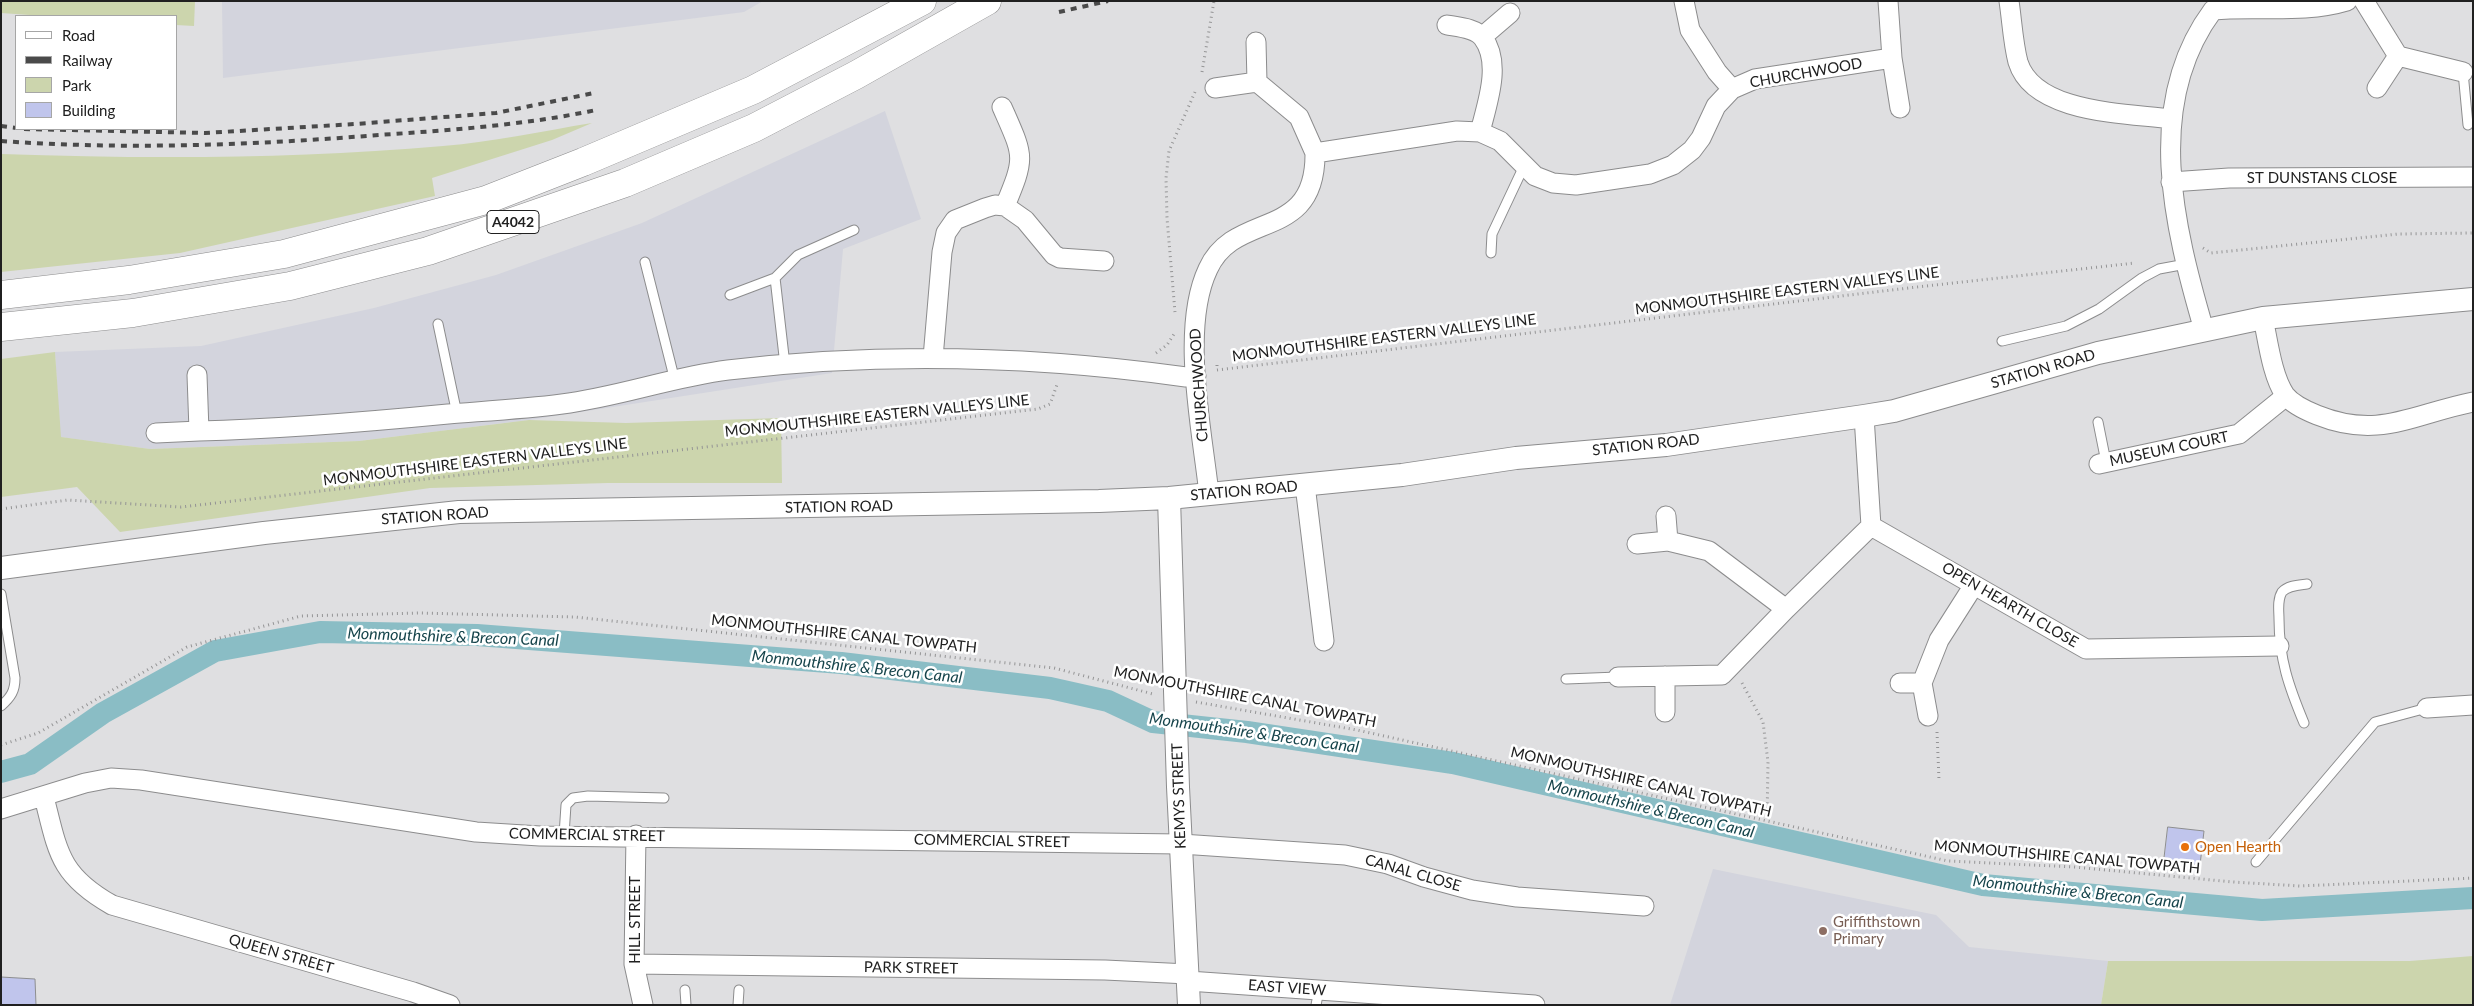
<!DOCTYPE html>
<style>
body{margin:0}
#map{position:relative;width:2474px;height:1006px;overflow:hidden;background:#dfdfe1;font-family:Lato,sans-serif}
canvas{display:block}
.frame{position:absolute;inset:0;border:2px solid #202020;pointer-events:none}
.legend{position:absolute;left:15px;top:15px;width:162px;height:115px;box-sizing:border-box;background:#fff;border:1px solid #a6a6a6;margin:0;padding:6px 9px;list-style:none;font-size:15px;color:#202020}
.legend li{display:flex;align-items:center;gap:10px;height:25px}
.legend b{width:25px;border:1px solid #a6a6a6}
</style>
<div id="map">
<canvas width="2474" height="1006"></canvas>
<div class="frame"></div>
<ul class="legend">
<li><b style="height:6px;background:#fff"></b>Road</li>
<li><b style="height:6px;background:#4a4a4a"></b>Railway</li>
<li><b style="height:14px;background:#ccd5ad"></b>Park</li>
<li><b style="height:14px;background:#c0c5ec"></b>Building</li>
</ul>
</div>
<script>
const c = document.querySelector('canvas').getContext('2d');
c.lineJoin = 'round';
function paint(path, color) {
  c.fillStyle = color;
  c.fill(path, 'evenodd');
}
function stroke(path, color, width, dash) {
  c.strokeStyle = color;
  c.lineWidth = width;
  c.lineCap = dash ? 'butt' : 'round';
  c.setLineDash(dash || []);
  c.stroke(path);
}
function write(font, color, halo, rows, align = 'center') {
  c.font = font + ' Lato,sans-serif';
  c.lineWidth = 5;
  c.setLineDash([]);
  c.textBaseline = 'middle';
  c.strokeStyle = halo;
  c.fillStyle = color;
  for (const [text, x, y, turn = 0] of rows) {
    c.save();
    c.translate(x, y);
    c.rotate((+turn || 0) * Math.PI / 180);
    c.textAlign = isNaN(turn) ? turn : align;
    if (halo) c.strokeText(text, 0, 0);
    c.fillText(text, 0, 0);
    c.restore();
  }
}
const built = new Path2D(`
 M222,1H763L744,12L223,78Z
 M885,111L921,219L843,249L832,373L529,420L359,441L150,449L60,437L55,352L201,346L374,308L496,275L642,223Z
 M1713,869L1936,915L1969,947L2108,961L2101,1005H1670Z`);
const green = new Path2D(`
 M1,1H195L194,26L176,25V16H44L1,13Z
 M592,123L552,140L432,178L435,196L180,253L1,272V154C149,159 296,159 443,146C493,142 543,131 592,123Z
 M55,352L61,437L150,449L359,441L529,420L626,423L781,418L782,483H608L430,488L120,532L77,487L1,497V359Z
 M2473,956V1005H2101L2108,961H2410Z`);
const canal = new Path2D(`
 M1,772L30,764L103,713L215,651L320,632L477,635L841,663L1050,688L1108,701L1153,722L1247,732L1453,763L1983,885L2262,910L2473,898`);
const building = new Path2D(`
 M2168,827L2204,831L2200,865L2164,861Z
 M1,977L35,979L36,1005H1Z`);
const path = new Path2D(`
 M1202,72L1214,1
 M2203,248L2211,253L2398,234L2473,233
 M1175,312L1167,218L1166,178L1169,151L1195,92
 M1156,353L1167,345L1174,334
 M1217,365V370L1917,287L2135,263
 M1,509L68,500L181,507L1038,409L1050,404L1058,382
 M1742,683L1763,722L1768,762L1767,822
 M1196,702L1357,730L1948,861L2074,867L2233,882L2300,886L2473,878
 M1937,732L1939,780
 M1,745L38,733L187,647L301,616L421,613L575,617L1054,668L1153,694`);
const service = new Path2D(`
 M2463,72L2468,125
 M1491,253L1492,234L1524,166
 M645,262L675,381
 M730,295L775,278
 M438,324L457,414
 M2002,341L2066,326L2099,309L2142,278L2159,269L2186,264
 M785,365L775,278L798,255L854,230
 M2098,422L2106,462
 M1,594L15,678C15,691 11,697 1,706
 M1566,679L1618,677
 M2304,723C2289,687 2279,659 2279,619C2279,611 2277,600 2282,592C2288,585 2299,585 2307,584
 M564,835L566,805L573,798L588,796L664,798
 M2256,862L2375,722L2427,708
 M685,990L686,1005
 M738,1005L739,990
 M1316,1005L1319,990`);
const minor = new Path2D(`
 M1684,1L1690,30L1717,72L1732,89
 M2009,1C2012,21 2013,43 2018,62C2034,114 2127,113 2171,119
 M2364,1L2398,56L2463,72
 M1447,25C1458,27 1476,28 1483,38C1502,63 1487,104 1480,132
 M1482,37L1510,13
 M1256,42L1257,82
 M1892,58L1900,108
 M1215,88L1257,82L1299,117L1315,153
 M2377,88L2398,56
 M1002,107C1024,157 1026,156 1005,206
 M2171,182L2229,178L2473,177
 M2263,318C2268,341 2272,376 2285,395C2292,404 2307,411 2317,415C2379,440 2413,414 2473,402
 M2204,330C2174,227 2143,104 2213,10C2257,6 2304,14 2347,1
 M933,358L942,252L946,233L955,220L985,208L995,205L1005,206L1025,220L1054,255L1060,258L1104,261
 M197,375L199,431C283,429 365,422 448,414C486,411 524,409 562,404C618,397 672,377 728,370C880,352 1035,356 1186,377L1196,376
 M1864,416L1871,526L2086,649L2279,646
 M156,433L199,431
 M2099,464L2239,434L2286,396
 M1305,485L1324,641
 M1209,494C1202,429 1180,328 1208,269C1235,209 1316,243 1315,153L1457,131L1480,132L1500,141L1535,176L1553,183L1576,185L1650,174L1673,165L1692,150L1701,138L1716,106L1732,89L1755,79L1892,58L1888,1
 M1666,516L1668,541
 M1637,544L1668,541L1709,551L1786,609
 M1665,676V712
 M1618,677L1722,675L1786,609L1871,526
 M1900,683H1922
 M2427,708L2473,705
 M1928,716L1922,683L1939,640L1974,585
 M44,797C58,852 59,875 112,905L413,992L450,1005
 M1,809L85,783L111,778L141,780L476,832L540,836L1181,844L1345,855L1388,864L1424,877L1472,890L1517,897L1644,906
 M636,835L634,964L643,1005
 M634,964L1105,970L1188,974
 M1188,981L1535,1005`);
const tertiary = new Path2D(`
 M1169,498L1178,787L1189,1005
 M1,568L264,533L459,512L1099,501L1169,498L1402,475L1516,458L1666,445L1864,416L1894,411L2098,353L2263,318L2473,299`);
const trunk = new Path2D(`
 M1,295L129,280L284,254L486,200L583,162L753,90L922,1
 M1,327L133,313L290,286L428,251L625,183L754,128L856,75L987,1`);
const rail = new Path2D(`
 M1059,12L1108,1
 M1,126L16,128
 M24,129L205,133L355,124L496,113L594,93
 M1,141C127,150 253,145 379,135C452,130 525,125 596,110`);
const markers = [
 [2185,847,5,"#e8710a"],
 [1823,931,5,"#8d6e63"]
];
const shields = [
 [513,222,52]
];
const shieldNames = [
 ["A4042",513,222]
];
const streetNames = [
 ["CHURCHWOOD",1806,73,-10],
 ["ST DUNSTANS CLOSE",2322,178],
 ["MONMOUTHSHIRE EASTERN VALLEYS LINE",1787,291,-7],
 ["MONMOUTHSHIRE EASTERN VALLEYS LINE",1384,338,-7],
 ["STATION ROAD",2043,369,-16],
 ["CHURCHWOOD",1199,385,-94],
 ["MONMOUTHSHIRE EASTERN VALLEYS LINE",877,416,-6],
 ["STATION ROAD",1646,445,-6],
 ["MUSEUM COURT",2169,449,-12],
 ["MONMOUTHSHIRE EASTERN VALLEYS LINE",475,462,-7],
 ["STATION ROAD",1244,491,-5],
 ["STATION ROAD",839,507,-1],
 ["STATION ROAD",435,516,-4],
 ["OPEN HEARTH CLOSE",2010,605,30],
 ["MONMOUTHSHIRE CANAL TOWPATH",844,634,6],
 ["MONMOUTHSHIRE CANAL TOWPATH",1245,697,11],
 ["MONMOUTHSHIRE CANAL TOWPATH",1641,782,13],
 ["KEMYS STREET",1179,796,-92],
 ["COMMERCIAL STREET",587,835,1],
 ["COMMERCIAL STREET",992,841,1],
 ["MONMOUTHSHIRE CANAL TOWPATH",2067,857,5],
 ["CANAL CLOSE",1413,873,16],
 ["HILL STREET",635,920,-90],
 ["QUEEN STREET",281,954,16],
 ["PARK STREET",911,968,1],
 ["EAST VIEW",1287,988,4]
];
const foodNames = [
 ["Open Hearth",2195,847]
];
const educationNames = [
 ["Griffithstown",1833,922],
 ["Primary",1833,939]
];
const waterNames = [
 ["Monmouthshire & Brecon Canal",453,637,2],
 ["Monmouthshire & Brecon Canal",857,667,6],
 ["Monmouthshire & Brecon Canal",1254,733,8],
 ["Monmouthshire & Brecon Canal",1651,809,13],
 ["Monmouthshire & Brecon Canal",2078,892,6]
];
paint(built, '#d3d4dd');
paint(green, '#ccd5ad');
stroke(canal, '#8abdc5', 22);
paint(building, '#c0c5ec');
stroke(building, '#8d8e8f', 1);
stroke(service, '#8c8c8d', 11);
stroke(minor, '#8c8c8d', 21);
stroke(tertiary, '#8c8c8d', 24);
stroke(trunk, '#8c8c8d', 29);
stroke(path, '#949495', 3, [1, 4]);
stroke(service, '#fff', 9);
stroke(minor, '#fff', 19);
stroke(tertiary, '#fff', 22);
stroke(trunk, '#fff', 28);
stroke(rail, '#4a4a4a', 4, [6, 6]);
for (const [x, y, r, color] of markers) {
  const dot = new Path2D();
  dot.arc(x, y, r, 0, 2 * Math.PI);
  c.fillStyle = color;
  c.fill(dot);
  stroke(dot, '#fff', 2);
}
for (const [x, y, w] of shields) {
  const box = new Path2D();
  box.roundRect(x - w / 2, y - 11.5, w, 23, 4);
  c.fillStyle = '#fff';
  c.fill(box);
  stroke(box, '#202020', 1);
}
write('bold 14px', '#202020', null, shieldNames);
write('15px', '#202020', '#fff', streetNames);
write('15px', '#c56008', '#fff', foodNames, 'left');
write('15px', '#785e54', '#fff', educationNames, 'left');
write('italic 16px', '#16444b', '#fff', waterNames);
</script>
